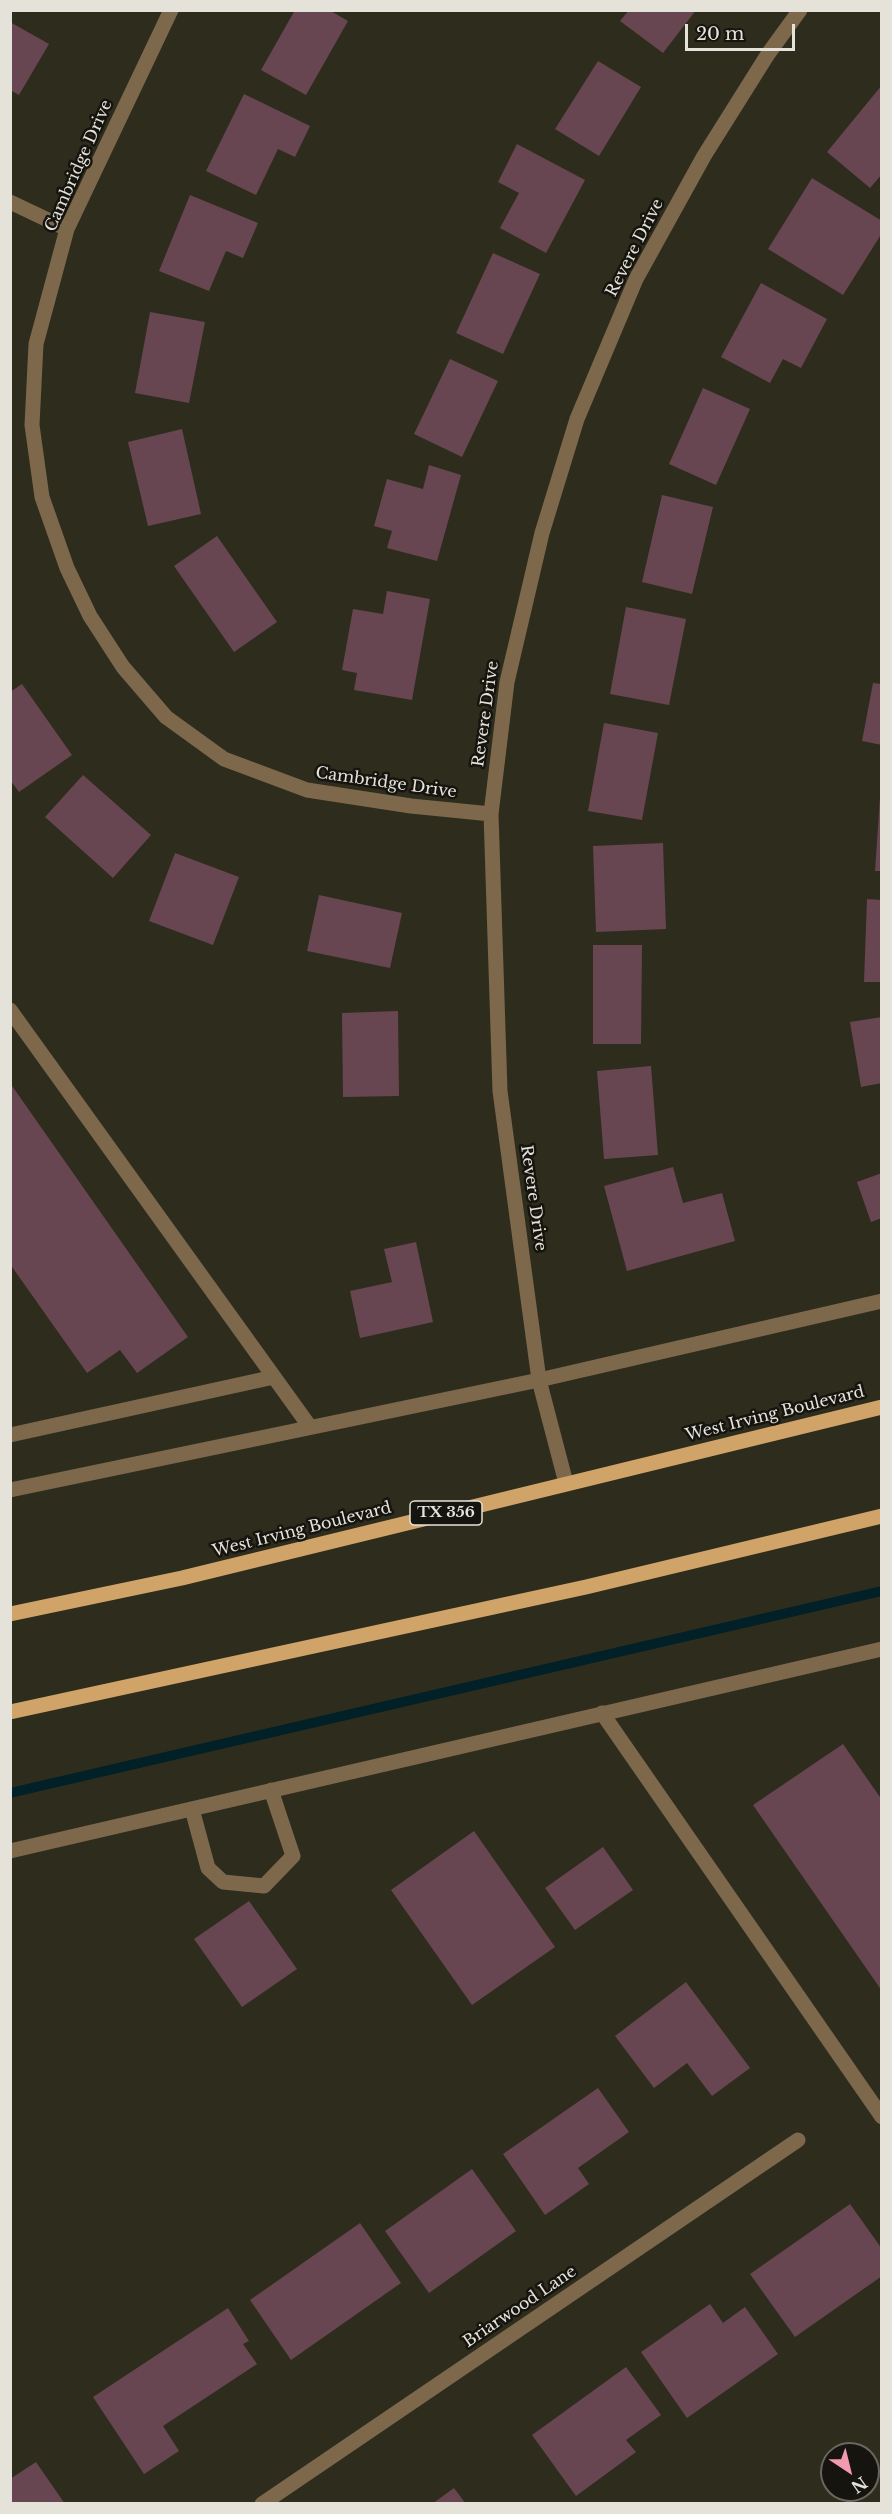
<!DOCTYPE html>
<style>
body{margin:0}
#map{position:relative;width:892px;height:2514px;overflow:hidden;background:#2e2c1d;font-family:"Libre Baskerville",serif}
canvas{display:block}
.frame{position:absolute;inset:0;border:12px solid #e4e2d9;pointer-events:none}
.north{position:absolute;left:820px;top:2442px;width:60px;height:60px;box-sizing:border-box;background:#15140e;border:2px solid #68665f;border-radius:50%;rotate:145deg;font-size:16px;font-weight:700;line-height:24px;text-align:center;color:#e4e2d9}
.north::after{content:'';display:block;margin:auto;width:21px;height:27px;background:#f29aae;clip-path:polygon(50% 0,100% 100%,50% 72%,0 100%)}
.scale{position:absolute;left:685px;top:24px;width:110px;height:27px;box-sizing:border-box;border:3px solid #e4e2d9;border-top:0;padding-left:8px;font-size:18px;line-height:21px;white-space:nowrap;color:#e4e2d9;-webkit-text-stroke:4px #15140e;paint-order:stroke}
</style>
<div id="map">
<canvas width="892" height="2514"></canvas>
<div class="frame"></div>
<div class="north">N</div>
<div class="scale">20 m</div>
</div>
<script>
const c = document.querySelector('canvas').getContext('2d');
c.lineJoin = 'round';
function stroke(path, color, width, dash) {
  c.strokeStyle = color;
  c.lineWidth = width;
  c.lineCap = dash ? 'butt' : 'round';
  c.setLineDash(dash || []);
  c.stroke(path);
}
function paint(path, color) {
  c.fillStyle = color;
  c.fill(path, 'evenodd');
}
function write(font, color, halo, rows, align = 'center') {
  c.font = font + ' "Libre Baskerville",serif';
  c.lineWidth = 5;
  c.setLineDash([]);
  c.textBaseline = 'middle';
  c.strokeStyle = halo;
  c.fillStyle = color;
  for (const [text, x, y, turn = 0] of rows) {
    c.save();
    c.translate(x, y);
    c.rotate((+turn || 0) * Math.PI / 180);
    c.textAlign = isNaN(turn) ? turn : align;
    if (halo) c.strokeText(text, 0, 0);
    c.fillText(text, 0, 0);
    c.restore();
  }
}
const stream = new Path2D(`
 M10,1793L882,1591`);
const building = new Path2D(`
 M295,10H329L348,21L306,95L261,70Z
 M629,10H696L663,53L620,21Z
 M10,22L49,44L19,95L10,90Z
 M598,61L641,87L599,156L555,129Z
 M882,85V174L870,188L827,152Z
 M244,94L310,126L295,157L278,149L256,195L206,171Z
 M517,144L585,180L546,253L500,228L519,193L498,182Z
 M812,178L882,221V233L843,295L768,249Z
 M190,195L258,223L243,258L226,251L209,291L159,271Z
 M493,253L540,274L503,354L456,333Z
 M761,283L827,319L801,368L783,359L770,383L721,357Z
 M150,312L205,322L189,403L135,393Z
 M450,359L498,381L462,457L414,434Z
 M703,388L750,409L716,485L669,464Z
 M182,429L201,514L148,526L128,442Z
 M429,465L461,475L437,561L387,548L392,531L374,526L387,479L423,489Z
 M662,495L713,507L692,594L642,582Z
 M217,536L277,622L234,652L174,566Z
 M387,591L430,599L412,700L354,690L357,673L342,670L353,609L383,614Z
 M626,607L686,619L669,705L610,694Z
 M873,683L882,684V745L862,741Z
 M22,684L72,755L19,792L10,780V692Z
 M604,723L658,733L642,820L588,811Z
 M83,775L151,835L113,878L45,817Z
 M880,797H882V871H875Z
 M663,843L666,929L596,932L593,846Z
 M175,853L239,877L213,945L149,921Z
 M319,895L402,913L390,968L307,951Z
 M867,899L882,900V982H864Z
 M593,945H642L641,1044H593Z
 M398,1011L399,1096L343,1097L342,1013Z
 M882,1017V1083L861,1087L850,1022Z
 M651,1066L658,1155L604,1159L597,1071Z
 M10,1083L188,1337L137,1373L120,1350L87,1373L10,1264Z
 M673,1167L683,1203L722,1193L735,1241L627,1271L604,1186Z
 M882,1173V1218L871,1222L857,1182Z
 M416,1242L433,1322L360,1338L350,1291L392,1282L384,1249Z
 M843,1744L882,1800V1991L753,1805Z
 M474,1831L555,1947L472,2005L391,1890Z
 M603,1847L633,1890L575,1930L545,1888Z
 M249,1901L297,1969L242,2007L194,1939Z
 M686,1982L750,2068L712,2096L687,2063L654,2088L615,2036Z
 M598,2088L629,2132L578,2168L589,2184L545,2215L503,2154Z
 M472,2169L516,2231L429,2293L385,2231Z
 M850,2204L882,2249V2276L795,2337L750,2274Z
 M360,2223L401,2283L291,2360L250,2300Z
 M710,2304L723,2323L745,2307L778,2354L687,2418L641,2352Z
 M228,2308L249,2341L243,2344L257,2364L163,2426L179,2451L144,2474L93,2397Z
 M626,2367L661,2415L626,2440L636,2452L576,2496L532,2435Z
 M36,2462L65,2504H10V2479Z
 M454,2488L466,2504H432Z`);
const minor = new Path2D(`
 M171,10L67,229L36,344L32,425L42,497L67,568L90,616L123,667L166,717L224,759L307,790L411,806L491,814
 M10,202L67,229
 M10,1010L310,1427
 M10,1435L274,1377
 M566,1483L539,1380L500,1091L491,814L507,682L542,533L577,419L636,279L704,156L768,54L800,10
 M10,1490L539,1380L882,1301
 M602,1713L882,2117
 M192,1809L208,1868L223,1882L264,1886L293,1856L271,1790
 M10,1851L882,1649
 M262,2504L798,2140`);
const major = new Path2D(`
 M10,1614L182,1578L882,1407
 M10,1712L586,1587L882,1516`);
const shields = [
 [446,1513,72]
];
const shieldNames = [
 ["TX 356",446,1513]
];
const streetNames = [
 ["Cambridge Drive",79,166,-66],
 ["Revere Drive",635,248,-63],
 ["Revere Drive",486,714,-82],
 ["Cambridge Drive",386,783,8],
 ["Revere Drive",533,1198,82],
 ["West Irving Boulevard",775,1414,-14],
 ["West Irving Boulevard",302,1530,-14],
 ["Briarwood Lane",520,2307,-34]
];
stroke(stream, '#012027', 10);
paint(building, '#674651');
stroke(minor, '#7d684c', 15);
stroke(major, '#d0a469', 15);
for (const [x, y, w] of shields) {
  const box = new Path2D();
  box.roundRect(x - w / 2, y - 12, w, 24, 4.5);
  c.fillStyle = '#15140e';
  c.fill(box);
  stroke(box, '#e4e2d9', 1.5);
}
write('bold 15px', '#e4e2d9', null, shieldNames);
write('16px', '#e4e2d9', '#15140e', streetNames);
</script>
